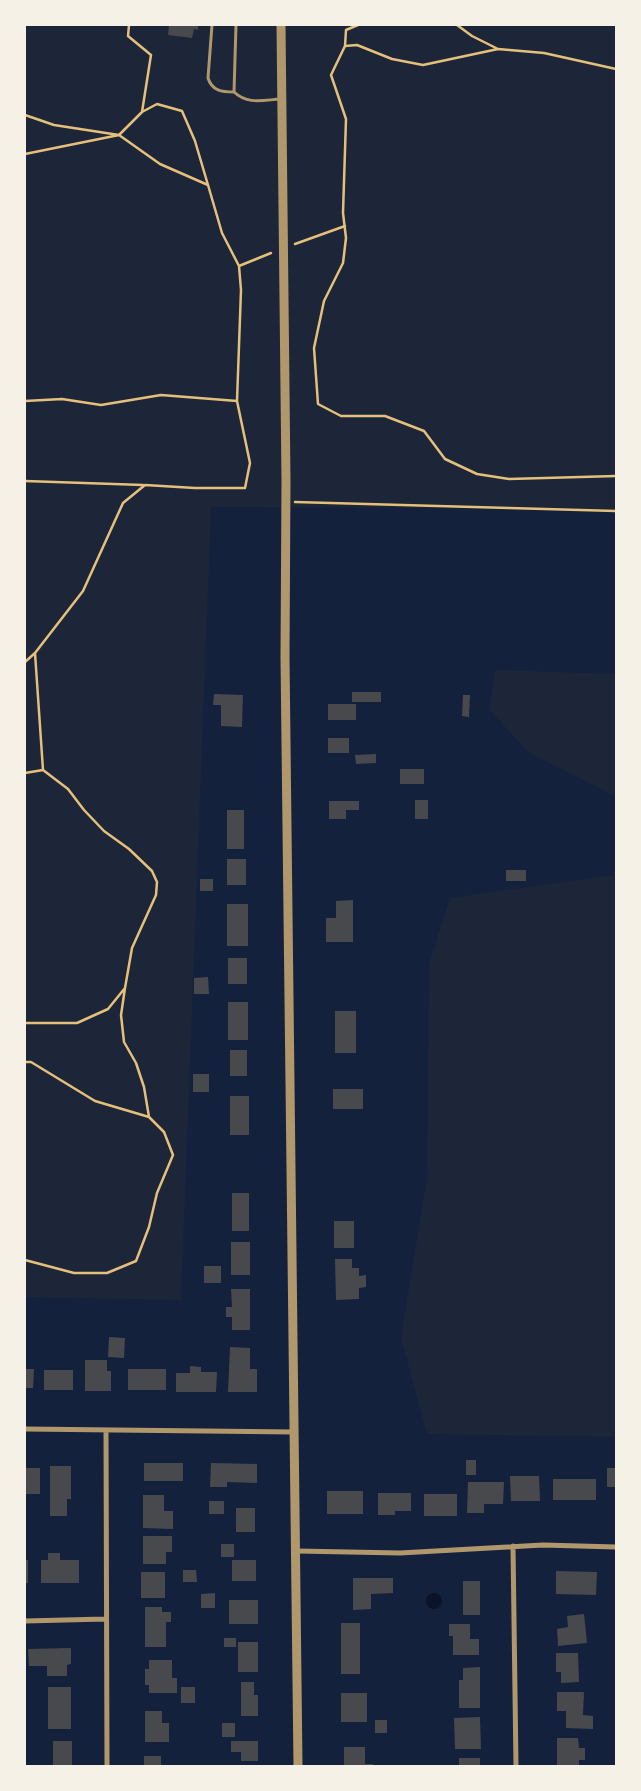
<!DOCTYPE html>
<style>
body{margin:0}
#map{position:relative;width:641px;height:1791px;overflow:hidden;background:#14213d;font-family:"Golos Text",sans-serif}
canvas{display:block}
.frame{position:absolute;inset:0;border:26px solid #f6f1e7;pointer-events:none}
</style>
<div id="map">
<canvas width="641" height="1791"></canvas>
<div class="frame"></div>
</div>
<script>
const c = document.querySelector('canvas').getContext('2d');
c.lineJoin = 'round';
function paint(path, color) {
  c.fillStyle = color;
  c.fill(path, 'evenodd');
}
function stroke(path, color, width, dash) {
  c.strokeStyle = color;
  c.lineWidth = width;
  c.lineCap = dash ? 'butt' : 'round';
  c.setLineDash(dash || []);
  c.stroke(path);
}
const green = new Path2D(`
 M25,25H616V509L211,507L181,1300L25,1297Z
 M495,670L616,674V797L529,753L489,709Z
 M616,867V1437L427,1434L401,1338L427,1177L429,964L450,898L614,875Z`);
const water = new Path2D(`
 M426 1601a8 8 0 1 1 16 0a8 8 0 1 1-16 0Z`);
const building = new Path2D(`
 M169,25H198V30L194,29L192,38L168,35Z
 M352,692H381V702H352Z
 M214,694L243,695L242,727L221,726V705H213Z
 M463,695H470L469,717L462,716Z
 M328,704H356V720H328Z
 M328,738H349V753H328Z
 M376,754V763L356,764L355,755Z
 M400,769H424V784H400Z
 M415,800H428V819H415Z
 M329,801H359V810H346V819H329Z
 M227,810H244V849H227Z
 M227,859H246V885H227Z
 M506,870H526V881H506Z
 M200,879H213V891H200Z
 M353,900V942H326V918H336V901Z
 M227,904H248V946H227Z
 M228,958H247V984H228Z
 M208,977L209,994H194V978Z
 M228,1002H248V1040H228Z
 M335,1011H356V1053H335Z
 M230,1050H247V1076H230Z
 M193,1074H209V1092H193Z
 M333,1089H363V1109H333Z
 M230,1096H249V1135H230Z
 M232,1193H249V1231H232Z
 M334,1221H354V1248H334Z
 M231,1242H250V1275H231Z
 M335,1259H352V1268H359V1276L366,1275V1287L359,1288V1299L336,1300Z
 M204,1266H221V1283H204Z
 M231,1289H250V1330H232V1317H226V1307H232Z
 M109,1337L125,1338L124,1358L108,1357Z
 M230,1347L250,1348V1369H257V1392H228Z
 M85,1360H107V1371H111V1391H85Z
 M190,1366L201,1367V1372H217L216,1392H176V1373H190Z
 M25,1369H34L33,1388H25Z
 M128,1369H166V1390H128Z
 M44,1370H73V1390H44Z
 M466,1460H476V1475H466Z
 M144,1463H183V1481H144Z
 M211,1463L257,1464V1483L227,1482V1487H210Z
 M50,1466H71V1499H67V1516H50Z
 M25,1468H40V1494H25Z
 M607,1468H616V1487H607Z
 M510,1476H539L540,1501H511Z
 M553,1479H596V1500H553Z
 M468,1482H504L503,1504H484V1513H467Z
 M327,1491H363V1514H327Z
 M378,1493H411V1511H395V1515H378Z
 M424,1494H457V1516H424Z
 M143,1495H164V1511H173V1529L143,1528Z
 M209,1501H224V1514H209Z
 M236,1508H255V1532H236Z
 M143,1536H172V1552H166V1564H143Z
 M221,1544H234V1557H221Z
 M48,1553H60V1560H79V1583H41V1560H48Z
 M25,1560H28V1583H25Z
 M232,1560H256V1581H232Z
 M183,1570H196L197,1582H183Z
 M556,1571L597,1572L596,1595L556,1594Z
 M141,1572H165V1598H141Z
 M353,1578H393V1593L371,1594V1609L353,1610Z
 M463,1581H480V1615H463Z
 M215,1593V1608H201V1594Z
 M229,1600H258V1624H229Z
 M145,1607H162V1612H171V1622H166V1647H145Z
 M584,1614L587,1643L558,1646L557,1629L568,1627L567,1616Z
 M341,1623H360V1674H341Z
 M449,1624H470V1639H479V1655H453V1636H449Z
 M224,1638H236V1647H224Z
 M238,1642H258V1672H238Z
 M71,1648V1664L67,1665V1676H47V1666H29L28,1649Z
 M556,1653H578L579,1682L561,1683V1672H556Z
 M149,1660H172V1678H177V1693H149V1685H145V1669H149Z
 M480,1667V1708H459V1680H463V1668Z
 M241,1682H254V1695H258V1716H241Z
 M48,1687H71V1729H48Z
 M181,1687H195V1703H181Z
 M557,1692H584L583,1715L593,1716V1729L566,1728V1711H557Z
 M341,1693H367V1722H341Z
 M145,1711H162V1723H169V1742H145Z
 M480,1717L481,1749H455L454,1718Z
 M375,1720H387V1733H375Z
 M222,1723H235V1737H222Z
 M557,1738H578L579,1748H585V1760H579V1766H557Z
 M53,1741H72V1766H53Z
 M231,1741H258V1761H241V1752H231Z
 M344,1747H365V1764H373V1766H344Z
 M144,1756H161V1766H144Z
 M459,1758H480V1766H459Z`);
const path = new Path2D(`
 M129,25L128,36L151,55L142,112L157,104L182,111L195,141L208,185
 M358,25L346,30L345,46L331,75L346,119L343,213L346,238L343,263L324,301L314,348L318,404L341,416H385L424,431L445,459L477,474L509,479L616,476
 M345,46L357,45L392,59L423,65L498,49L472,36L457,25
 M498,49L544,53L616,69
 M25,115L54,125L119,135L142,112
 M25,154L119,135L160,164L208,185L222,233L239,266L241,290L237,401
 M295,244L345,226
 M239,266L271,253
 M25,401L62,399L101,405L161,395L237,401L250,463L245,488H195L145,485L123,503L83,591L35,653
 M25,481L143,485
 M295,502L616,511
 M25,662L35,653L43,770
 M25,773L43,770L68,789L84,810L104,831L129,849L152,871L157,882L156,895L132,948L125,988
 M25,1023H77L108,1009L125,988L121,1015L124,1042L136,1063L144,1087L149,1117
 M25,1062H31L95,1101L149,1117L164,1132L173,1155L157,1193L149,1227L136,1261L107,1273H74L25,1260`);
const service = new Path2D(`
 M212,25L208,78C212,91 222,92 234,92
 M236,25L234,92C248,105 263,100 281,99`);
const minor = new Path2D(`
 M25,1429L294,1432
 M106,1430L107,1766
 M513,1546L516,1766
 M297,1551L400,1553L543,1545L616,1547
 M25,1621L105,1619`);
const tertiary = new Path2D(`
 M281,25L286,481L285,657L298,1766`);
paint(green, '#1d2539');
paint(water, '#0b132b');
paint(building, '#48494c');
stroke(path, '#e5c07b', 2.5);
stroke(service, '#b1986c', 3);
stroke(minor, '#b1986c', 5);
stroke(tertiary, '#b1986c', 9);
</script>
